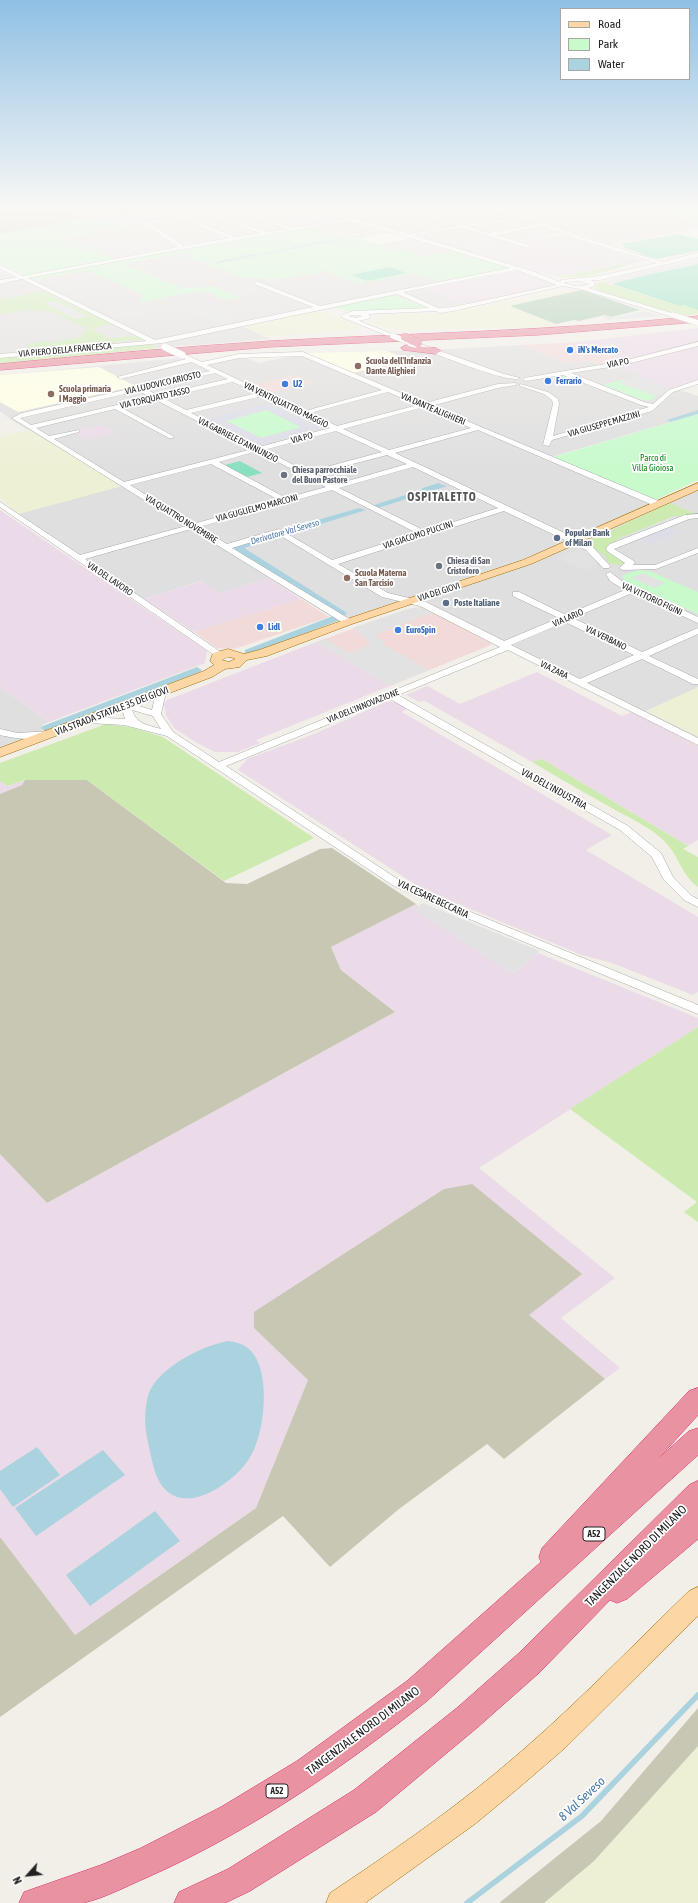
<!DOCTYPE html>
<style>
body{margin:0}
#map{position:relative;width:698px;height:1903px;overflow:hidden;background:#f2efe9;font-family:"Asap Condensed",sans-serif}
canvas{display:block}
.legend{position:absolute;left:560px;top:8px;width:130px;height:72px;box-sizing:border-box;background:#fff;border:1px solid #a7a7a7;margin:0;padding:5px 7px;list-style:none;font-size:12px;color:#222}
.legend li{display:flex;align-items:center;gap:8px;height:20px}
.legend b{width:20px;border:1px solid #a7a7a7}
.north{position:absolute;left:8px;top:1855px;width:40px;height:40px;-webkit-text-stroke:3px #fff;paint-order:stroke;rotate:243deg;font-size:11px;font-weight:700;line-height:16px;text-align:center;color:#222}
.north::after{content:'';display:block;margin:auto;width:14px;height:18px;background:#222;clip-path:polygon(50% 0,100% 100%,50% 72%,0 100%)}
</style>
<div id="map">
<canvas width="698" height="1903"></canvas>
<ul class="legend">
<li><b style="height:5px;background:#fcd6a4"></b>Road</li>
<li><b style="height:11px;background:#c8facc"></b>Park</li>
<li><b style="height:11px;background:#aad3df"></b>Water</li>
</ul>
<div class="north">N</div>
</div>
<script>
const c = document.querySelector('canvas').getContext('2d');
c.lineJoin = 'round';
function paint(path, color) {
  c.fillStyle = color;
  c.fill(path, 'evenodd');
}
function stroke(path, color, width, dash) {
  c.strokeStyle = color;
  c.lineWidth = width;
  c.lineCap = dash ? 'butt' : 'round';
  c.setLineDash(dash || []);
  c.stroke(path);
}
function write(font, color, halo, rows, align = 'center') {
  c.font = font + ' "Asap Condensed",sans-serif';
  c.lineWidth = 3.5;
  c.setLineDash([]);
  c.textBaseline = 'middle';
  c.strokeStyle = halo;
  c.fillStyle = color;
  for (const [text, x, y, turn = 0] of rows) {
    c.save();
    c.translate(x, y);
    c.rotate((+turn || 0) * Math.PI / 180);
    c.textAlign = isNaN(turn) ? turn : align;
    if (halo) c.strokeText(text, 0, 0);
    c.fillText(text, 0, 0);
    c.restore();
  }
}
const residential = new Path2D(`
 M62,206H163L92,219L73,214L62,215L54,212L64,210L58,207Z
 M248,206L309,226L347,220L516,268L423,287L466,304L432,309L396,296L242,326L270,339L159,348L150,344L0,358V271L14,278L113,259L63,237Z
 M312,206H388L384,207L427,216L457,226L409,233L354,220L364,218L361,216L348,218Z
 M393,206H461L421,213L400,209Z
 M510,206H598L530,217L500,208Z
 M621,206L698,225V228L608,245L602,243L604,242L577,233L574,234L535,219Z
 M466,207L475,210L492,208L521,218L462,225L423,213Z
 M509,220H526L538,224L487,233L466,226Z
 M542,226L562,233L516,242L493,235Z
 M460,227L485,235L526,247L481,256L418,236Z
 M562,235L644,261L626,265L613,261L610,262L540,239Z
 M522,345L567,363L588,360L604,367L612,366L698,396V414L551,457L658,503L573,539L266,394L311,383L295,375L250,386L207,365L237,358H247L259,363L303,353L453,349Z
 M182,358L503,509L569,542L531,558L340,622L268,578L220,593L201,581L144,599L18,514L121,486L10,419L0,411V375Z
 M698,487V741L438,611L423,598L519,566Z
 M0,687L49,722L42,725L53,732L0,752Z`);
const commercial = new Path2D(`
 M577,342L625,361L600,365L588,360L567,363L522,345Z
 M295,375L311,383L266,394L250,386Z
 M301,599L329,617L234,649L217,648L194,632Z
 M421,607L430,610L491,643V645L390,686L316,642L408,609Z`);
const industrial = new Path2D(`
 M163,206H306L347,220L309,226L248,206L147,224L115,223L95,218Z
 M538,238L610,262L622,264L559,277L541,272L538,273L481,256L530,246L518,242Z
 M517,271L552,283V286L466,304L426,288Z
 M698,328V343L625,361L577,342Z
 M698,345V381L671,388L612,366Z
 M103,425L116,433L86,440L73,431Z
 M0,510L207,651L205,663L49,722L0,687Z
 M268,578L301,599L194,632L144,599L202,581L220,593Z
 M316,642L390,686L256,740L260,743L238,752H215L197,743L174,728L166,715L164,704L167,700Z
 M537,672L622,716L632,712L698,746V840L688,846L542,759L532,762L425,701L419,702L406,695L427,686L460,704Z
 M386,702H396L407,709L402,712L612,835L586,850L698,917V992L693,995L612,963L582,955L424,890L238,770L247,759L314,734Z
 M25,780L22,785L0,794V781L7,786Z
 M416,904L418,906L414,909L513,974L538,953L698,1018V1027L479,1168L615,1278L561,1318L620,1368L605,1379L528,1315L581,1274L254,1328L308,1380L256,1508L75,1635L0,1537V1154L47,1203L395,1012L341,970L331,947Z`);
const education = new Path2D(`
 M390,232L411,238L380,245L359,239Z
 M387,351L407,360L353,373L303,353Z
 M99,367L135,386L18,412L0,402V375Z`);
const construction = new Path2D(`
 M30,206H56L65,210L55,212L62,215L73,214L90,218L0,234V212Z
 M25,780H87L226,883L247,884L320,849L332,848L416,904L331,947L341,970L395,1012L47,1203L0,1154V794L22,785Z
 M472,1184L582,1274L529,1315L605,1379L504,1459L487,1444L399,1509L330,1567L283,1516L0,1717V1537L75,1635L256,1508L308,1380L254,1328V1312L444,1189Z
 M698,1708V1903H499L601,1821Z`);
const farmland = new Path2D(`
 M568,290H582L510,306L561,327L403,330L387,328L372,323L371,320L382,316L453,312Z
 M320,310L363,329L265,337L241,325Z
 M28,430H29L122,486L18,514L0,498V437Z
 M698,687V737L646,711Z
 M698,1746V1903H544L594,1861Z`);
const grass = new Path2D(`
 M622,264L627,266L584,277H559Z
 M603,282L680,306L684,305L698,310V314L682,316L604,293L594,288L598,283Z
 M42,291L112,324L91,329L111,339L128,336L131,337L138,336L144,339L34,350L26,345L46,341L50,343L80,337L87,329L49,311L26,310L0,315V300Z
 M150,344L158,348L0,364V358Z
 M670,503L698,515L622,540L607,548V552L625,562L624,564L617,565L609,563L604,555L587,544L588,541Z
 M106,724L130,727L163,737L314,838L224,881L87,780H25L7,786L0,781V763Z
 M542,759L688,846L683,849L698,857V887C682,876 679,856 666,843C653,829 634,820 617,811C589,795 560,779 532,762Z
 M698,1027V1222L684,1212L697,1202L570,1109Z`);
const cemetery = new Path2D(`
 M582,290L640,310L611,317L605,315L579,321L574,320L556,324L510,306Z`);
const park = new Path2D(`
 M461,206H510L475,210L466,207L421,213Z
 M654,206H698V221L649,209L648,207Z
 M90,218L110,223L135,225L64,237L114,259L26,275L0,263V234Z
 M308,228L326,235L339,232L399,251L404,250L424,257L453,250L509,267V269L440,282L415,273L358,284L326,271L269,281L255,277L245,279L171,250Z
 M167,251L179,255L165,256L124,264L181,288H201L213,286L239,297L226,300L203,290L142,302L139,301L144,295L87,270L42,279L39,281L30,277Z
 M393,295L418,305L427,307V308L353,312L332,307Z
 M622,380L625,382L621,383L656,396L652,400H643L603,385Z
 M266,410L302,427L261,438L225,420Z
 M698,414V480L653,501L550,458Z
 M640,570L649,571L698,592V614L625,581L622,577L623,575Z`);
const pitch = new Path2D(`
 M678,234L698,239V251L657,259L639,254L641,253L622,247L625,246L620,244Z
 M698,264V310L684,305L680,306L612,284L641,276Z
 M390,267L407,273L367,281L351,275Z
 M240,461L262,473L247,477L225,465Z`);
const parking = new Path2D(`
 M698,259V264L641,276L612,284L603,282L633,273Z
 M234,284L249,285L258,289L256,293L243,296L220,287Z
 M56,301L88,316L75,319L44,303Z
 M127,306L148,316L134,319L116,318L107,314L113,309Z
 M209,308L222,309L238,316L236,320L225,322L212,321L196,314L198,310Z
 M645,311L663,316L608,320L601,317L607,316L613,318Z
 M638,376L670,388L661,395L656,396L620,383L624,382L622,380Z
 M674,516H683L622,540H615Z
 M580,548L589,553L598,563L586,570L557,558Z
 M643,573L666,583L654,588L631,578Z
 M421,607L433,612L375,635L386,642L382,644L429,670L390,686L316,642L324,639L350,653L370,644L362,635L352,628L408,609Z
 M423,903L540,951L513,974L413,909Z`);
const plaza = new Path2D(`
 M270,403L323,428L259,445L207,419ZM266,410L301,427L261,438L226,421Z
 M670,524L676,527L672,528L681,532L649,544L641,541L637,542L630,540Z`);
const water = new Path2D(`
 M228,1341C236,1342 244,1344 250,1350C272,1371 265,1436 249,1459C235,1481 192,1512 168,1492C156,1483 153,1465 150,1451C146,1435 143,1418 147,1400C152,1370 201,1346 228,1341Z
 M37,1447L60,1475L13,1507L0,1489V1471Z
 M103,1450L125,1475L36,1536L15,1508Z
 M155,1511L180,1541L90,1606L66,1575Z`);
const streamFar2 = new Path2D(`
 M338,239L343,238
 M282,250L334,240
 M264,254L279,251
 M216,263L255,255`);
const streamFar1 = new Path2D(`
 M427,490L423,489L439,484`);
const stream = new Path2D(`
 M467,1903L582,1816L698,1695`);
const canal = new Path2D(`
 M698,410V414L670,422L667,420Z
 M440,484L447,486L378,508L371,506Z
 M359,508L366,510L244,548L347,613L340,620L251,654H245V650L338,614L235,550V546L245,541Z
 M197,667L202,670L200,672L49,730L46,731L41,728L43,726Z`);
const minor = new Path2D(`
 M27,206H35L0,212V210Z
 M57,206H62L78,212L115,223H140L246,206H254L241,209L293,228L345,219L306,206H311L409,234L457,226L425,216L374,207L372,206L426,214L464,225L607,206L605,207L531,218L582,237L663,262L698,253V257L600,280H591L595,283L593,287L588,288L675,314V316L673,317L580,289L563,286L453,311L440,313L436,311L368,314L371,317L370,318L359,321L395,335V337L393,338L341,317L344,314L353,311L429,308L397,294L162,343L0,358V354L147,341L22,279L0,284V280L17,277L0,269V265L23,276L178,247L146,225H115L74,214ZM235,210L287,229L266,232L213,214ZM208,215L260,233L236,237L186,218ZM180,219L230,238L184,246L151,224ZM527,219L538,224L489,233L470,227ZM348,221L380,229L348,235V237L383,230L510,268L320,306L256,281L254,284L313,307L155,340L28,278L167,252ZM544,226L578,239L657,263L600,276L561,280L560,282L535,272L413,235L463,228L528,248L530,245L496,235ZM517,270L557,285L453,307L438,308L403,292ZM578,281L589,284C582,288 572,286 564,283L567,282ZM353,315L363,316L356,318L348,316Z
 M157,206H164L122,214L120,213Z
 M627,206H633L698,222V224Z
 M415,342L504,374L520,378C511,385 428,351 413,345L412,344Z
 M698,342V346L623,365L571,373L644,402L653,404L669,390L698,380V384L673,392L652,411L552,440L549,446L543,445L553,404L552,400L544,394L520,386V384L548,392L558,399L559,404L553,436L649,407L641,405L563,375L526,381L523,379L524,378L623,361Z
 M303,352L425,403L498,384L516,383V385L498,388L431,406L661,502V506H655L478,430L395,453L592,546L610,566L609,568H603L586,550L504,511L338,564L388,593L426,602L504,641L559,618L513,596V592H519L566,615L625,590L610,581L606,574L610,572L623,582L698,617V623L632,593L573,618L642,652L698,628V634L649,656L698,679V684H693L642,659L587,683L698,738V745L508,650L398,695L628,826L661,853L673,877L692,896L698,899V907L684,900L664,880L652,857L620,830L390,699L226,766L402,882L446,902L698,1005V1014L438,906L394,886L167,736L124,725L88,723L83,720L88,717L125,719L121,705L126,702L152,710L156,692L158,690H164L166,692L161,714L173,732L219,762L500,647L420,606L382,597L278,534L232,548L351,620V624H345L191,529L85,559L225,655L223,657H217L0,507V502L80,555L186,526L12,418L22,413L210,371L192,362L120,379L117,377L186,359L180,356V354L182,353L202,362L239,354ZM302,356L382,390L305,411L207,365L239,358ZM215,373L228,379L158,395L145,389ZM233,382L257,393L186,410L163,398ZM138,391L151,397L31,425L20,418ZM388,392L418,405L337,426L310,413ZM263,396L330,428L259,447L191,413ZM156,400L252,449L124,482L54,439L79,432V430L49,436L36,428L115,409L169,438H173V436L122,408ZM424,407L471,428L389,450L343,429ZM336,431L382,452L326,467V471L387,455L407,464L334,485L264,450ZM257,451L326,487L286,498L219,462ZM211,464L279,500L193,524L130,485ZM413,467L498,508L425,531L339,488ZM332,490L417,533L332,560L279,529L227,544L199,527ZM565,622L634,655L580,679L511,645ZM132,710L153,716L161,729C148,725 137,725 132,710Z
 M698,514V518L689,519L614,549L634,561L635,563L633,565H655L698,548V553L656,569L623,570L619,568L625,563L607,551L606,548L610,544L685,515Z
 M0,729L18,733L50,731L55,734C46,743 11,738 0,735Z`);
const major = new Path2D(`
 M698,483V490L531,564L352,624L267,656L247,660L240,667L225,669L212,677L0,757V748L204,671L214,665L210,661L213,653L228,649L244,654L259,650L344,620L523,560ZM228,657L234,658L235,659L229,662L222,660Z
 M698,1587V1616L565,1748L515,1791L475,1824L365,1903H326L330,1893C387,1855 444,1816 497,1772C565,1716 626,1652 689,1591Z`);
const highway = new Path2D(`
 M698,316V322L538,335L270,347L0,370V364C90,355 180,347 270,341C413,333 555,331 698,316Z
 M406,345L436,348L441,351L436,354L403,350L401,348Z
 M698,1388V1415L659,1458L689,1431L698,1428V1455L427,1701C340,1770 249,1832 148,1877C127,1886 105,1898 83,1903C67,1903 36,1903 19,1903L24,1892L101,1865L141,1848L221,1807L297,1761L407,1681L541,1562L539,1557L542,1548L689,1391Z
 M698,1481V1539L627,1599L617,1603L610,1600L539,1673L478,1727L376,1812L250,1891L225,1903H174L179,1892L228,1869L354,1790L458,1707L519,1653L689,1485Z`);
const rail = new Path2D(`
 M0,209L16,206`);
const minorBridgeFar1 = new Path2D(`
 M673,315L698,323
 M393,336L414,344`);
const minorBridge = new Path2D(`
 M411,343L415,344
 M165,347L182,355`);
const highwayBridge = new Path2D(`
 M405,337L418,343`);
const markers = [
 [570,350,4,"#3f7fe0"],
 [358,366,4,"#8d6e63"],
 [548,381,4,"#3f7fe0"],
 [285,384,4,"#3f7fe0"],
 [51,394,4,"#8d6e63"],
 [284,475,4,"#6b7280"],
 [557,538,4,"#5c6f8a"],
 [439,566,4,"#6b7280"],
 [347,578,4,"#8d6e63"],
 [446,603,4,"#5c6f8a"],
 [260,627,4,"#3f7fe0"],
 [398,630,4,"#3f7fe0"]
];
const farStreetnames = [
 ["VIA PIERO DELLA FRANCESCA",65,350,-5],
 ["VIA PO",618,363,-11],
 ["VIA LUDOVICO ARIOSTO",163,383,-13],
 ["VIA TORQUATO TASSO",155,398,-13],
 ["VIA VENTIQUATTRO MAGGIO",286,405,26],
 ["VIA DANTE ALIGHIERI",433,409,23],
 ["VIA GIUSEPPE MAZZINI",604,424,-16],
 ["VIA PO",302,438,-15],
 ["VIA GABRIELE D'ANNUNZIO",238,440,27],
 ["VIA GUGLIELMO MARCONI",257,508,-15],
 ["VIA QUATTRO NOVEMBRE",181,519,32],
 ["VIA GIACOMO PUCCINI",418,535,-18],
 ["VIA DEL LAVORO",110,579,34],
 ["VIA DEI GIOVI",439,592,-18],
 ["VIA VITTORIO FIGINI",652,599,25],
 ["VIA LARIO",568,618,-23],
 ["VIA VERBANO",606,638,26],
 ["VIA ZARA",554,670,26],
 ["VIA DELL'INNOVAZIONE",363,706,-22]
];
const farShopnames = [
 ["iN's Mercato",578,350],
 ["Ferrario",556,381],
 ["U2",293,384],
 ["Lidl",268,627],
 ["EuroSpin",406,630]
];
const farEducationnames = [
 ["Scuola dell'Infanzia",366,361],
 ["Dante Alighieri",366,371],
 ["Scuola primaria",59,389],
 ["I Maggio",59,399],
 ["Scuola Materna",355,573],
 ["San Tarcisio",355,583]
];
const farParknames = [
 ["Parco di",653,458],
 ["Villa Gioiosa",653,468]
];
const farWorshipnames = [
 ["Chiesa parrocchiale",292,470],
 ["del Buon Pastore",292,480],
 ["Chiesa di San",447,561],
 ["Cristoforo",447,571]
];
const farWaternames = [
 ["Derivatore Val Seveso",285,532,-16]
];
const farServicenames = [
 ["Popular Bank",565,533],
 ["of Milan",565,543],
 ["Poste Italiane",454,603]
];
const shields = [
 [594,1534,22],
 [277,1791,22]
];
const shieldNames = [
 ["A52",594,1534],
 ["A52",277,1791]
];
const streetNames = [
 ["VIA STRADA STATALE 35 DEI GIOVI",112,711,-21],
 ["VIA DELL'INDUSTRIA",554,789,29],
 ["VIA CESARE BECCARIA",433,899,25]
];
const farDistrictnames = [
 ["OSPITALETTO",442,497]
];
const nearStreetnames = [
 ["TANGENZIALE NORD DI MILANO",636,1556,-45],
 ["TANGENZIALE NORD DI MILANO",363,1731,-37]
];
const nearWaternames = [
 ["8 Val Seveso",582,1799,-43]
];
paint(residential, '#e0dfdf');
paint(commercial, '#f2dad9');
paint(industrial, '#ebdbe8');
paint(education, '#ffffe5');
paint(construction, '#c7c7b4');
paint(farmland, '#eef0d5');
paint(grass, '#cdebb0');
paint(cemetery, '#aacbaf');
paint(park, '#c8facc');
paint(pitch, '#88e0be');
paint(parking, '#e2e2e2');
paint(plaza, '#dddde8');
paint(water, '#aad3df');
stroke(streamFar2, '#aad3df', 1.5);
stroke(streamFar1, '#aad3df', 2);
stroke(stream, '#aad3df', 5.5);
paint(canal, '#aad3df');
stroke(minor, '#a9a9a9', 1);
stroke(major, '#a06b00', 1);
stroke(highway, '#dc2a67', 1);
paint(minor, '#fff');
paint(major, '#fcd6a4');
paint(highway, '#e892a2');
stroke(rail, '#707070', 1.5, [3.5, 3.5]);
stroke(minorBridgeFar1, '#a9a9a9', 6, []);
stroke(minorBridge, '#a9a9a9', 8, []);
stroke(highwayBridge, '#dc2a67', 8, []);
stroke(minorBridgeFar1, '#fff', 5.5);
stroke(minorBridge, '#fff', 7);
stroke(highwayBridge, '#e892a2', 8);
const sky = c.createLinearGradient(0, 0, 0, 472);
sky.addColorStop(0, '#8fc0e4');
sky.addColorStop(0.44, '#f9f8f5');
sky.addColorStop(1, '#f9f8f500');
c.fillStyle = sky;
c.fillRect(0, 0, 698, 472);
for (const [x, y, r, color] of markers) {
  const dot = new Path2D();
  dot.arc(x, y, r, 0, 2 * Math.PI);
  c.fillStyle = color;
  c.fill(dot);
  stroke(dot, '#fff', 1.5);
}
write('9px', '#222', '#fff', farStreetnames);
write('bold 9px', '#366cbe', '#fff', farShopnames, 'left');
write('bold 9px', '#785e54', '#fff', farEducationnames, 'left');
write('9px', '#0c8416', '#fff', farParknames);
write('bold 9px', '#5b616d', '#fff', farWorshipnames, 'left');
write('italic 9px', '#4a7aab', '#fff', farWaternames);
write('bold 9px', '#4e5e75', '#fff', farServicenames, 'left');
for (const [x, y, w] of shields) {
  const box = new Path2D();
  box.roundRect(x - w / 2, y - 7, w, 14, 3);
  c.fillStyle = '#fff';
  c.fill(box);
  stroke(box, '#222', 1);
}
write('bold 9px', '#222', null, shieldNames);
write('10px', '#222', '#fff', streetNames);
c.letterSpacing = '1px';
write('bold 12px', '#555', '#fff', farDistrictnames);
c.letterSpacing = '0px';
write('12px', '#222', '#fff', nearStreetnames);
write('italic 13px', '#4a7aab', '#fff', nearWaternames);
</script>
